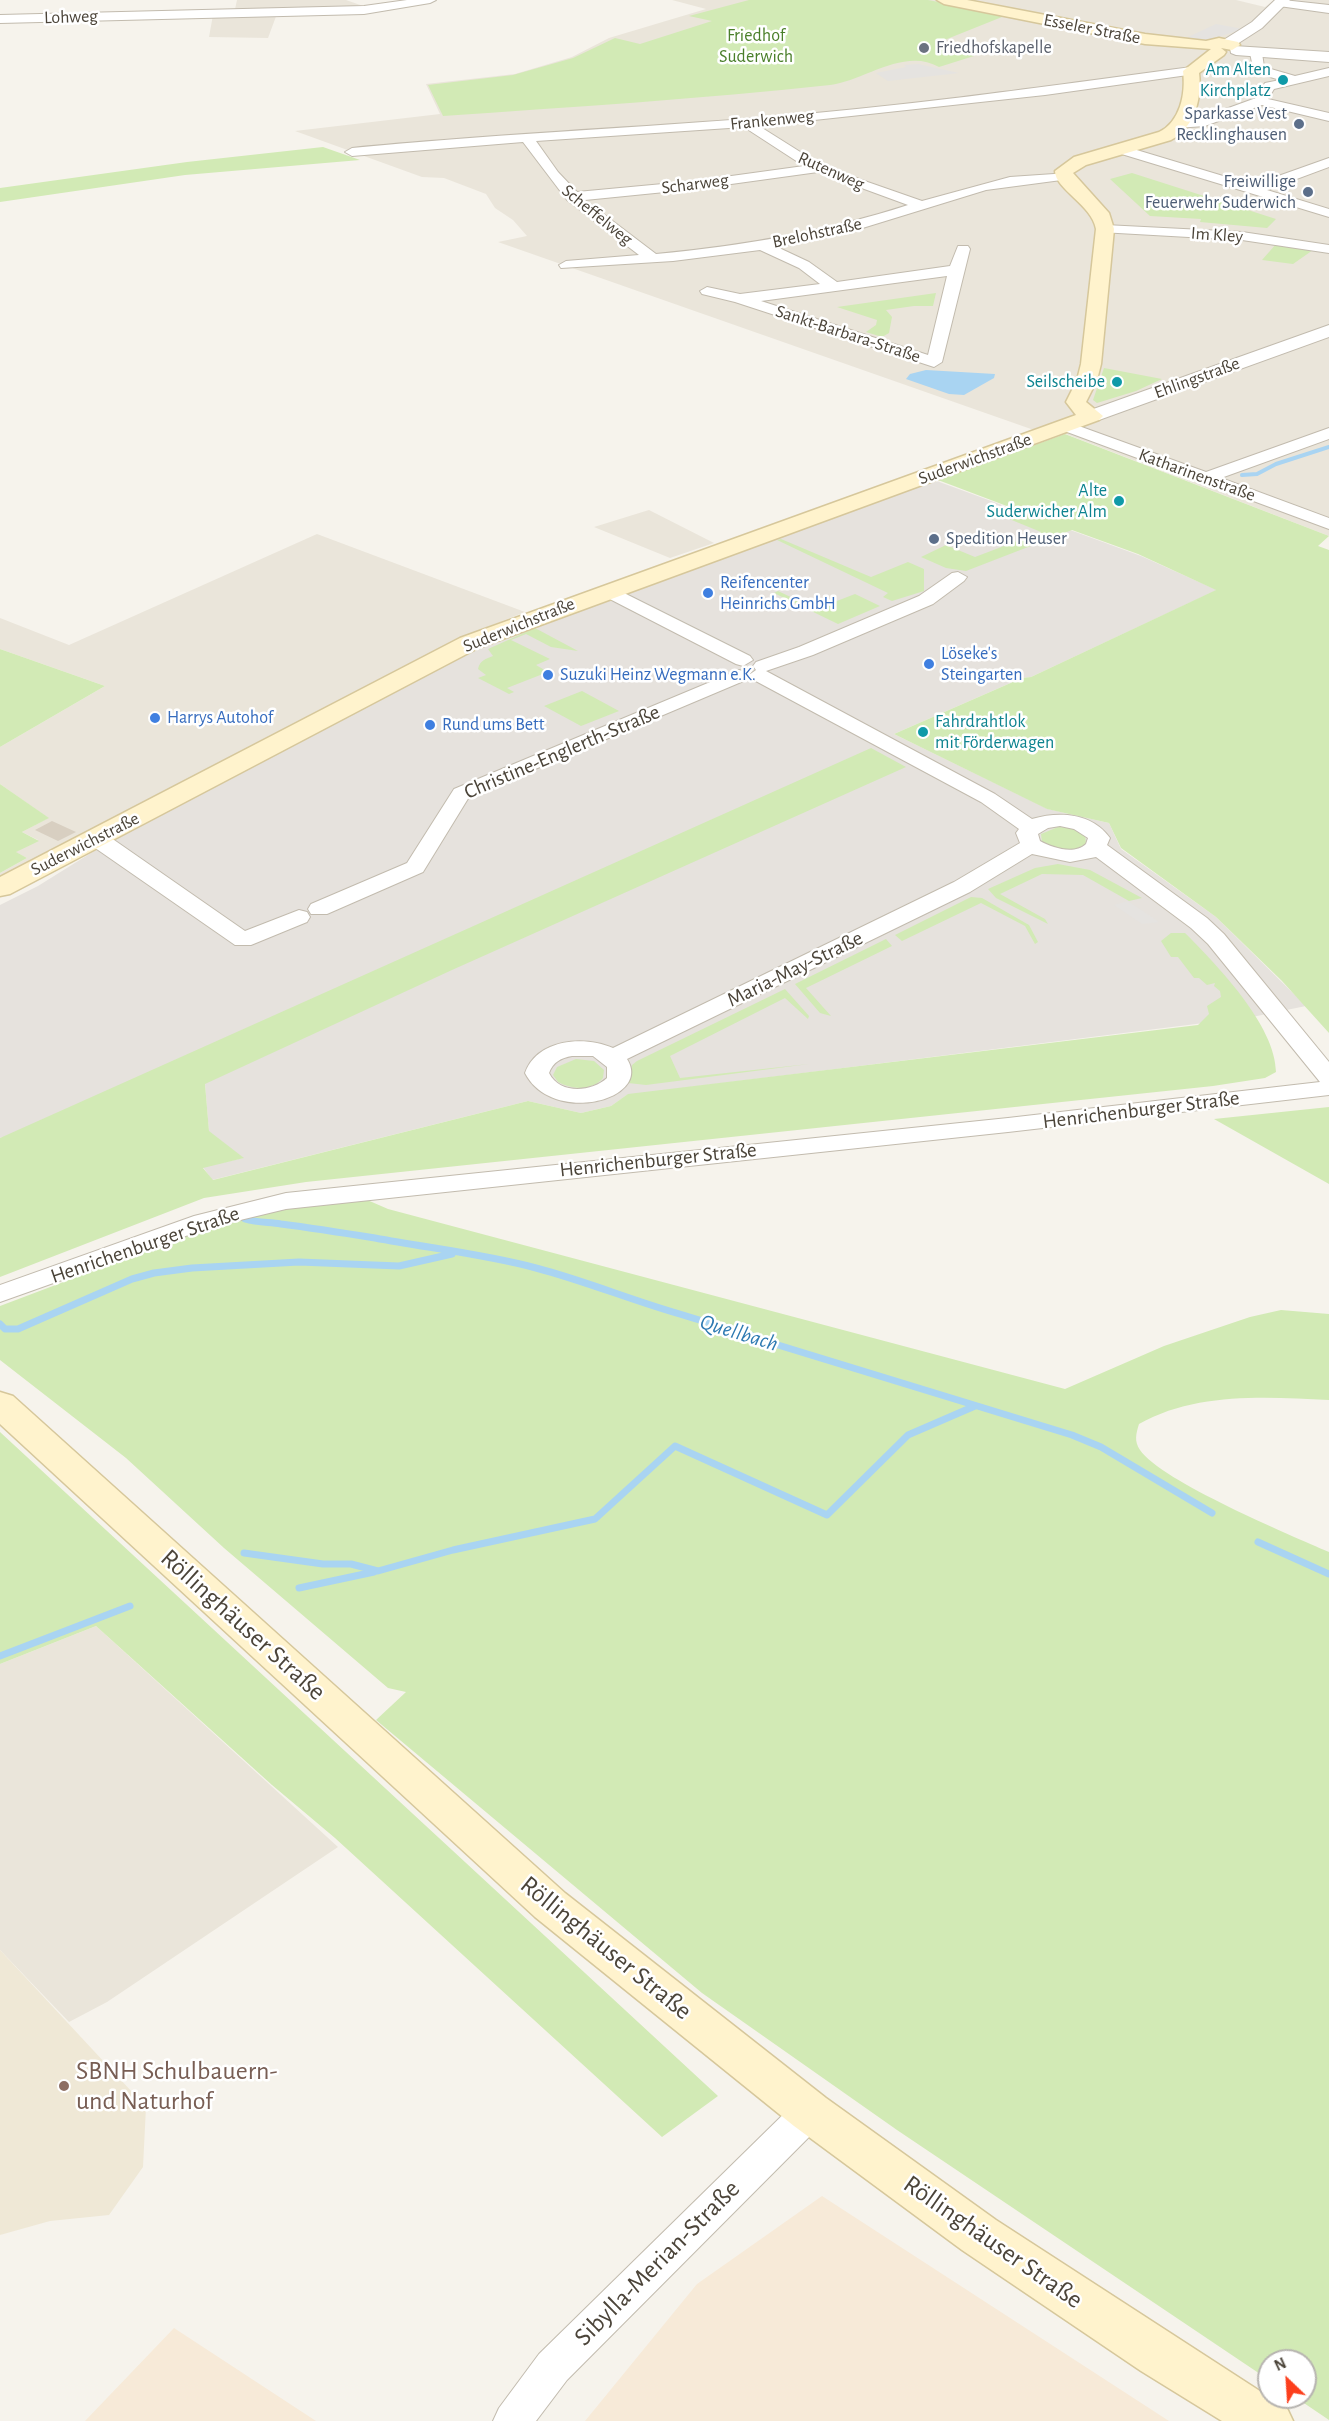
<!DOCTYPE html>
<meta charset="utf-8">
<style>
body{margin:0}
#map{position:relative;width:1329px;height:2421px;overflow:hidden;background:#f6f3ec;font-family:"Alegreya Sans",sans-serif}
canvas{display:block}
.north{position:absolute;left:1257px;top:2349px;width:60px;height:60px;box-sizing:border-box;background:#fff;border:2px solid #b7b4b0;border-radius:50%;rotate:335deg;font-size:16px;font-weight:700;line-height:24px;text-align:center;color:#4b4439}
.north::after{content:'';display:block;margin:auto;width:21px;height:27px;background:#fc3f1d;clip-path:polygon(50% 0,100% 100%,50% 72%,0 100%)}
</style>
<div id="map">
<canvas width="1329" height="2421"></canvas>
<div class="north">N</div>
</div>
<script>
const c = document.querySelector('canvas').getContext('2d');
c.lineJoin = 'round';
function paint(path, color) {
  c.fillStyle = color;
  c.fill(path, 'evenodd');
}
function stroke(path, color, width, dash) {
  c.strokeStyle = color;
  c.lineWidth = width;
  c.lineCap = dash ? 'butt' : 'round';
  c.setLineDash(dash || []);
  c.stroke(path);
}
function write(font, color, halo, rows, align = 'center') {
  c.font = font + ' "Alegreya Sans",sans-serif';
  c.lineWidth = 5;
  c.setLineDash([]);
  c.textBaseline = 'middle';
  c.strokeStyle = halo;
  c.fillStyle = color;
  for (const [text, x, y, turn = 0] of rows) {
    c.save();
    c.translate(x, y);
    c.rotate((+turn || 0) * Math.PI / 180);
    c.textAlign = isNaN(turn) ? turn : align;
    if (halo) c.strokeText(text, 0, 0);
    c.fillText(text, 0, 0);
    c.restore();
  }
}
const residential = new Path2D(`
 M237,0H346L366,7L278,11L268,38L209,37L213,15L234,14Z
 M672,0H1236L1265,7L1274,0H1329V536L1066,434L1031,429L498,242L527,236L513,220L495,208L486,194L444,178L422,177L295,131L440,114L426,84L515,74L572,57L609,38L706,9Z
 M649,510L714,543L670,558L594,527Z
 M317,534L525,612L467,635L439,654L0,881V873L27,858L15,852L38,840L22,832L48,818L0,784V747L105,686L0,649V618L69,645Z
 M96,1626L338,1847L107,2002L69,2022L0,1950V1664Z`);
const commercial = new Path2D(`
 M822,2196L1169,2421H585L697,2284Z
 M174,2328L316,2421H85Z`);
const industrial = new Path2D(`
 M934,480L1141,556L1217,590L1031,677L1022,678L894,734L1048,809L1109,823L1121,849L1216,917L1306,1006L1252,1017L627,1095L611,1106L581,1113L528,1101L212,1180L203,1167L243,1158L209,1132L205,1084L0,1138V905L38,886L192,790L461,653Z`);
const education = new Path2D(`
 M0,1950L146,2107L143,2167L109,2215L50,2221L0,2235Z`);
const green = new Path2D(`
 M749,0H928L1007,15L942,41L968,48L959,52L974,56L939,67C904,47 864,81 830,85C701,99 572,107 443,116L428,85L513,75L573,58L615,38L640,44L712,21L689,16Z
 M323,147L360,160L185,175L0,202V188L187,162Z
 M1132,173L1276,219L1267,228L1200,222L1201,219L1150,216L1110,179Z
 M1277,243L1313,250L1293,264L1262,260Z
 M936,293L933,306H914L886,310L892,317L889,333L882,337L866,332L876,325L877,320L837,307Z
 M1104,368L1162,379L1136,391L1097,403L1093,400Z
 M1065,434L1329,536L1318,546L1329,550V1033L1282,981L1216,917L1121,848L1109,823L1047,809L894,734L1022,678L1031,677L1216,590L1138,554L1072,530L966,571L946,568L921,557L946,545L975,557L1041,532L997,514L1012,508L938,480Z
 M781,539L871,577L908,562L924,569V591L892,601L883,597L888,593L777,540Z
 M778,591L816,609L855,594L880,606L838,624L774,593Z
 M535,628L578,651L551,647L526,634L511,640L550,659L536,665L548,672L507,688L514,692L509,694L478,678L486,675L478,669C480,660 486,659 493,656L488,649Z
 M0,649L105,686L0,747Z
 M582,691L619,711L581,726L544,706Z
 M871,748L906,767L452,970L205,1084L209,1131L244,1158L203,1168L213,1180L528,1101L581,1113L611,1106L628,1094L1198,1025L1209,1014L1207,1006L1221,997L1220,991L1214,986L1215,983L1207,985L1199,978H1194L1178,957H1171L1161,941L1171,933H1185C1217,965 1276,1026 1276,1072L1265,1078L1213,1086L306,1182L204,1198L0,1277V1138Z
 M0,784L49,818L22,832L39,841L16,852L27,858L0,873Z
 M1058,827L1074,828L1085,835L1086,843C1074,854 1053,851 1042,842L1041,834Z
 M1058,864L1090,870L1142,898L1129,901L1083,875L1042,874L1000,894L1045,919L1048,924L996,898L988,889L1035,868Z
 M971,897L982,898L1029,925L1038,942L1035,944L1025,926L981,903L902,941L895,935Z
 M886,939L892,946L806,988L831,1016L820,1013L795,984Z
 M785,989L809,1016L808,1019L785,998L670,1056L680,1078L809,1064L646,1085L628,1083L632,1065L637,1061Z
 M576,1059L594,1061L604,1070L603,1078C592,1091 572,1090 558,1082L553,1075L557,1067Z
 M1329,1107V1184L1214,1119Z
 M365,1199L388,1209L1065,1389L1164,1346L1250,1317L1281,1310L1329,1314V1400C1266,1397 1196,1392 1139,1424C1136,1434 1134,1441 1140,1450C1161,1481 1290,1535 1329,1552V2420L1295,2397H1305V2361H1269V2380L897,2130L702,1993L376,1720L406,1692L388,1688L224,1548L126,1458L0,1360V1306L217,1224L275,1208Z
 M0,1432L718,2096L662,2137L335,1838L272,1785L96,1626L0,1664Z`);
const parking = new Path2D(`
 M1216,24L1243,29L1218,37L1211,36L1216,38L1214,39L1193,40L1188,37Z
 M918,64L959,73L888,81L876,73L906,67L904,65Z
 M1128,901L1159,922L1142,924L1114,905Z`);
const water = new Path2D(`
 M926,370L995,374L994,378L964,395L949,394L906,379L910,374Z`);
const streamFar1 = new Path2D(`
 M1242,475L1257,474L1276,464L1329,447`);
const stream = new Path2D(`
 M245,1219C258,1223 268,1222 281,1224C312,1228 344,1233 375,1238C428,1248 484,1254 536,1268C586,1281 633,1301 683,1315C710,1324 739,1329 765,1341L1072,1435L1101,1447L1212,1513
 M0,1324L5,1329H18L132,1279L154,1273L192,1268L299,1262L399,1266L452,1254
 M1258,1542L1329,1574
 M244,1553L323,1564H351L378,1571L453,1550L595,1519L675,1446L827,1515L908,1435L975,1406
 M299,1588L374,1572
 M0,1656L130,1606`);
const building = new Path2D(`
 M52,821L76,832L58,841L35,830Z`);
const minor = new Path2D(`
 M407,0H436L430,3L364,14L0,23V15L364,6Z
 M1283,0L1329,5V13L1279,6L1273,3Z
 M1256,49L1262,53L1264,67L1295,76L1329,68V76L1274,89L1268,99L1329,113V121L1262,105L1205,126L1176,128V122L1198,119L1256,98L1265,83L1280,80L1254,72L1250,53Z
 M1191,67L1197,71L1195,74L1045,95L759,126L813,160L859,179L922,201L1010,177L1069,173V179L986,190L856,230L777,247L809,262L837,282L950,266L958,246H968L970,249L942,362L934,367L735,302L702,294L700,291L707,287L740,294L820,284L799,268L760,250L673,261L561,268L559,265L566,261L639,255L567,200L523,142L352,156L345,152L352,148C483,135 614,129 745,119C894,108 1043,87 1191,67ZM744,127L804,166L695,181L577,192L558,172L536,141ZM818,172L908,205C825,232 742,246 656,254L585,200L695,189ZM947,276L928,355L761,301Z
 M1120,145L1253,185L1329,158V167L1267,190L1329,209V217L1115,152V146Z
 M1105,225L1242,232L1329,245V253L1242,240L1100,232L1098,229Z
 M1065,421L1206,472L1329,428V439L1221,478L1329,518V529L1059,429L1057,426Z
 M958,572L967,577L964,581L933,604L813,655L766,671L995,794L1032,819C1060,811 1092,813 1110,838L1107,845L1207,918L1224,934L1329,1062V1095L1008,1132L286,1209L211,1227L0,1302V1285L194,1216L286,1193L1008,1118L1320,1082L1208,944L1191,928L1096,857L1070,862L1032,854L970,892L627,1059C653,1100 552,1126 525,1073C537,1039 584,1035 613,1048L954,882L1020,843L1016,833L1019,829L981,802L752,679L749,675L756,670L753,666L756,662L799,647L919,596L952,573ZM1060,826L1074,829L1088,838L1086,844C1074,855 1053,848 1040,841L1038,834L1048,828ZM572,1056H593L607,1067V1078C592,1092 560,1095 549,1073C553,1062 561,1058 572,1056Z
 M608,585L750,656L753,660L743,666L736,664L602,595L599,591Z
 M739,670L746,672L749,676L746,680L469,797L423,872L327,914H311L308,909L311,904L407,863L454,789Z
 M96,832L104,833L245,931L299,910L307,912L310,917L307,922L251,945H235L88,843L85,838L88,833Z
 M810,2097L823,2101L828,2112L823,2123L567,2380L536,2421H493L499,2408L539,2354L797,2101Z`);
const tertiary = new Path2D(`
 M1275,0H1290L1262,28L1234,46L1329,52V62L1236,55L1231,53L1230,48L1222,47L1220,44L1222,41L1252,22Z
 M1329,325V337L1099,420H1085L1082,416L1085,412Z`);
const secondary = new Path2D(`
 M937,0H967L1145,34L1206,41L1219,38L1238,42L1240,45L1232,50L1221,48L1226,52L1224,55L1199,73C1202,98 1195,127 1171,140L1086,165L1073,173L1109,213L1114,229L1101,364L1097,380L1086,402L1103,416L1099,420L478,648L10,894L0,896V877L460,638L1076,415L1066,402L1077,380L1081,364L1096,229C1092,205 1055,189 1055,171L1074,157L1159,132C1180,122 1186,94 1183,71L1211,49L1145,44L944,4Z
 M0,1392L13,1396L565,1893L826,2098L996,2220L1269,2397L1285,2404L1293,2421H1222L1141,2371L962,2250L794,2126L535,1917L0,1424Z`);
const markers = [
 [924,48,6,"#6b7280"],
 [1283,80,6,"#0f9aa8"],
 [1299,124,6,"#5c6f8a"],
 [1308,192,6,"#5c6f8a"],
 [1117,382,6,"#0f9aa8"],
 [1119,501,6,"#0f9aa8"],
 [934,539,6,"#5c6f8a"],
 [708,593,6,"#3f7fe0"],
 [929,664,6,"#3f7fe0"],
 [548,675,6,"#3f7fe0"],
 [155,718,6,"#3f7fe0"],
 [430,725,6,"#3f7fe0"],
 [923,732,6,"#0f9aa8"],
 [64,2086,6,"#8d6e63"]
];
const farStreetnames = [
 ["Lohweg",71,17,-2],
 ["Esseler Straße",1092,29,11],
 ["Frankenweg",772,120,-6],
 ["Rutenweg",831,171,24],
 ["Scharweg",695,184,-7],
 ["Scheffelweg",597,215,39],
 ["Brelohstraße",817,233,-12],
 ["Im Kley",1217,235,4],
 ["Sankt-Barbara-Straße",848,334,18],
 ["Ehlingstraße",1197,378,-20],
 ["Suderwichstraße",975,459,-20],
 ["Katharinenstraße",1197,475,20],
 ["Suderwichstraße",519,625,-22],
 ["Suderwichstraße",85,844,-27]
];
const farParknames = [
 ["Friedhof",756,36],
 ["Suderwich",756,57]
];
const farWorshipnames = [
 ["Friedhofskapelle",936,48]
];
const farCulturenames = [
 ["Am Alten",1271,70],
 ["Kirchplatz",1271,91],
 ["Seilscheibe",1105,382],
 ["Alte",1107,491],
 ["Suderwicher Alm",1107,512],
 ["Fahrdrahtlok",935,722,"left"],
 ["mit Förderwagen",935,743,"left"]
];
const farServicenames = [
 ["Sparkasse Vest",1287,114],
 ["Recklinghausen",1287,135],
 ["Freiwillige",1296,182],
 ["Feuerwehr Suderwich",1296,203],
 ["Spedition Heuser",946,539,"left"]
];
const farShopnames = [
 ["Reifencenter",720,583],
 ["Heinrichs GmbH",720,604],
 ["Löseke's",941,654],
 ["Steingarten",941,675],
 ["Suzuki Heinz Wegmann e.K.",560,675],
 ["Harrys Autohof",167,718],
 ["Rund ums Bett",442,725]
];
const streetNames = [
 ["Christine-Englerth-Straße",562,752,-23],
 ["Maria-May-Straße",795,969,-26],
 ["Henrichenburger Straße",1141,1110,-7],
 ["Henrichenburger Straße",658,1160,-6],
 ["Henrichenburger Straße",145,1245,-19]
];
const waterNames = [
 ["Quellbach",739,1333,17]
];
const nearStreetnames = [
 ["Röllinghäuser Straße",243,1625,42],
 ["Röllinghäuser Straße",606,1948,39],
 ["Röllinghäuser Straße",993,2242,35],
 ["Sibylla-Merian-Straße",657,2263,-45]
];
const nearEducationnames = [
 ["SBNH Schulbauern-",76,2071],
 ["und Naturhof",76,2101]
];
paint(residential, '#eae5da');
paint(commercial, '#f7ead8');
paint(industrial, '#e6e2dd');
paint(education, '#efe8d6');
paint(green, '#d2eab5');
paint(parking, '#e5e3e0');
paint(water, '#a9d4f2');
stroke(streamFar1, '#a9d4f2', 4);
stroke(stream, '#a9d4f2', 7);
paint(building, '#d8cfc1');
stroke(minor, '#c2bbae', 2);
stroke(tertiary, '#c2bbae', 2);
stroke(secondary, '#d6c79b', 3);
paint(minor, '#fff');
paint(tertiary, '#fff');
paint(secondary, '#fff3cd');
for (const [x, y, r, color] of markers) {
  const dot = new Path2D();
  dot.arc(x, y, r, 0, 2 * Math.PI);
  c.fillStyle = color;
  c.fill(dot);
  stroke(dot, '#fff', 2);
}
write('18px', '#4b4439', '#fff', farStreetnames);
write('18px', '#4a7f2a', '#fff', farParknames);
write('18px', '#5b616d', '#fff', farWorshipnames, 'left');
write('18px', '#0d838f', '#fff', farCulturenames, 'right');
write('18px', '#4e5e75', '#fff', farServicenames, 'right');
write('18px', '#366cbe', '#fff', farShopnames, 'left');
write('21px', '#4b4439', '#fff', streetNames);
write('italic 22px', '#2e7ab2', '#fff', waterNames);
write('26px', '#4b4439', '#fff', nearStreetnames);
write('26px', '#785e54', '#fff', nearEducationnames, 'left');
</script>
